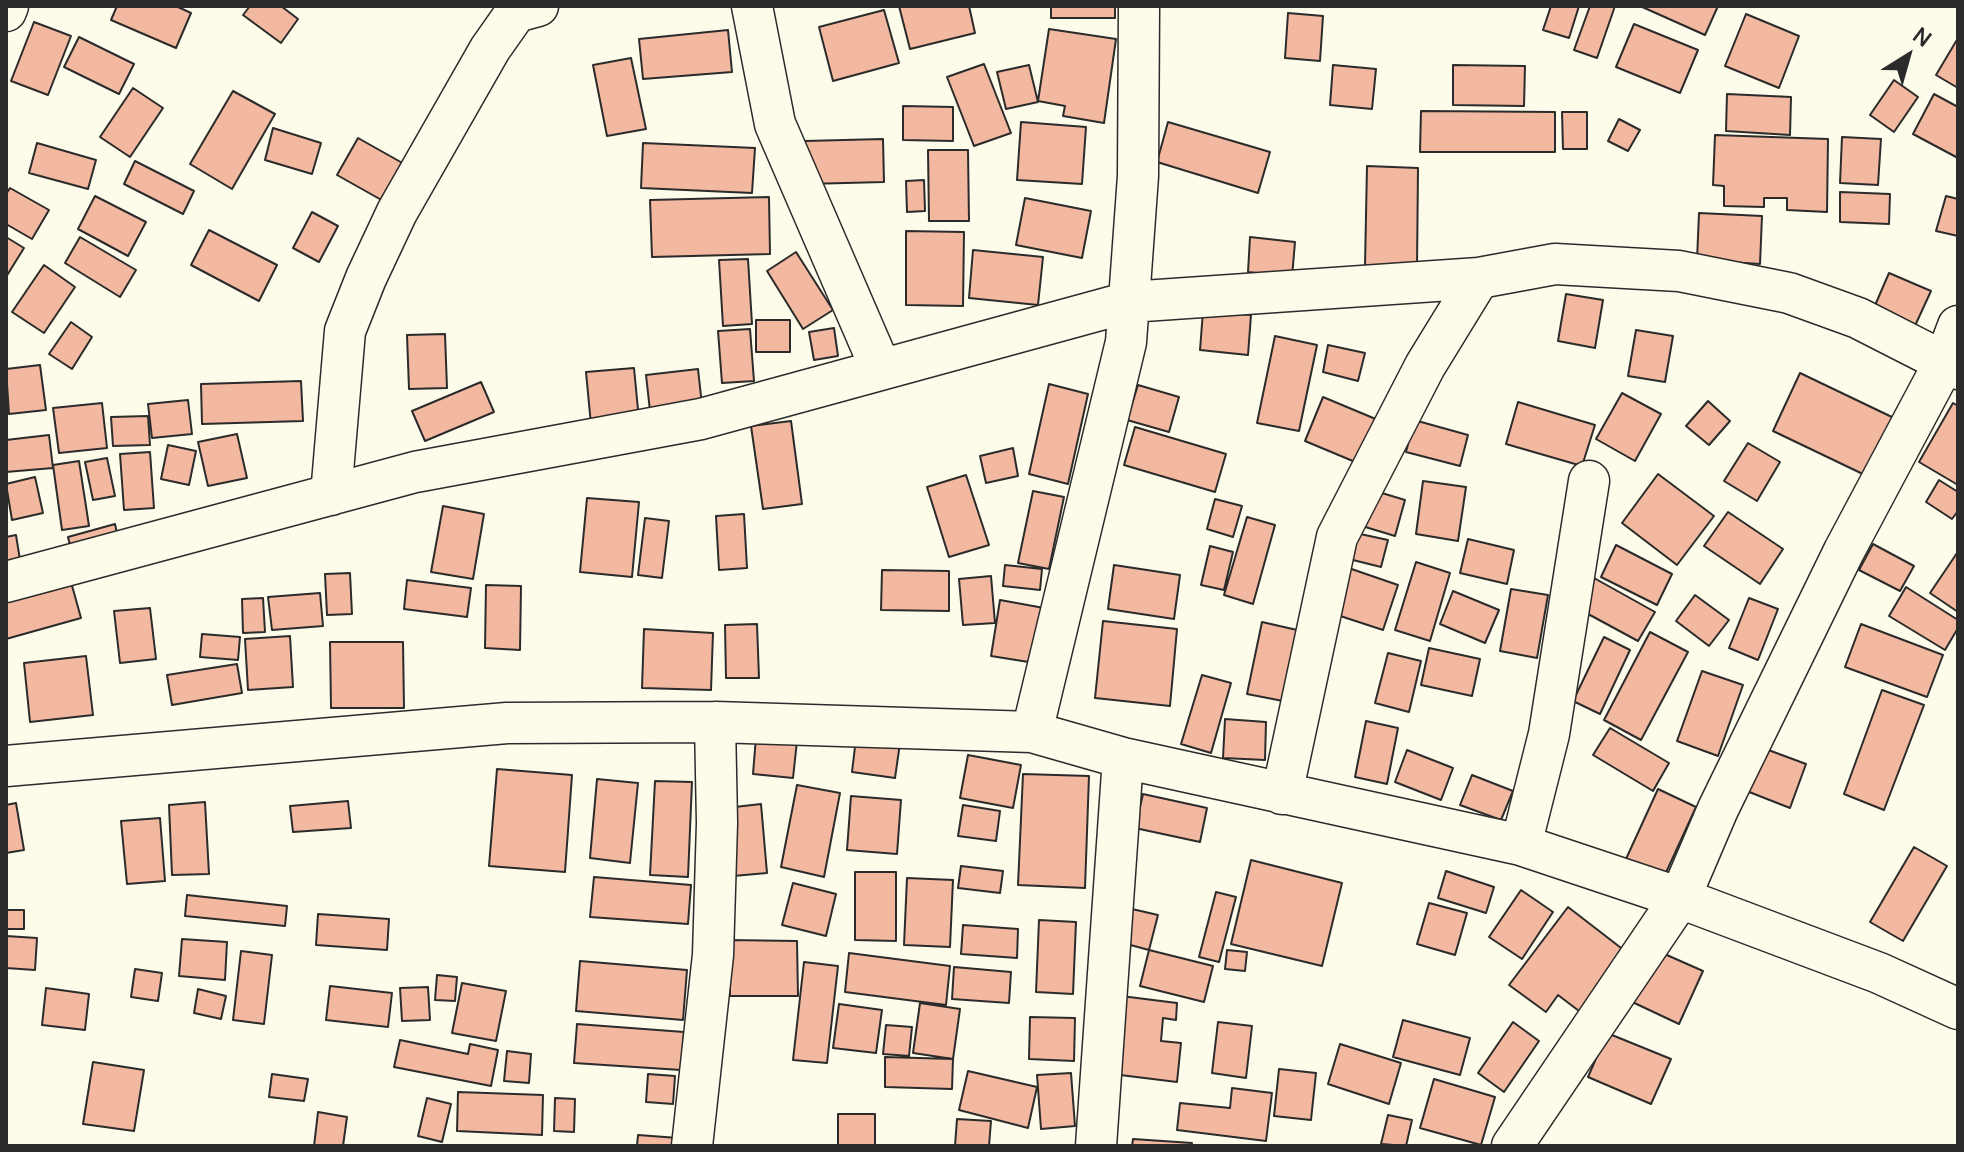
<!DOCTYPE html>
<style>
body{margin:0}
#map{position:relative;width:1964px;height:1152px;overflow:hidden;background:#fdfbea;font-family:Manrope,sans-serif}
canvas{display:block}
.frame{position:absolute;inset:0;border:8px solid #2b2b2b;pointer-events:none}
.north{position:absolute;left:1868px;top:16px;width:80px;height:80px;-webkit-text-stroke:6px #fdfbea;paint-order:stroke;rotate:37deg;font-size:22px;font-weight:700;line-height:32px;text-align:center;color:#2b2b2b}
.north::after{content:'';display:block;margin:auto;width:28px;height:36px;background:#2b2b2b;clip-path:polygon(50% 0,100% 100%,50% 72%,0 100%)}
</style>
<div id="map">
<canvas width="1964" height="1152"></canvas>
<div class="frame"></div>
<div class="north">N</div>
</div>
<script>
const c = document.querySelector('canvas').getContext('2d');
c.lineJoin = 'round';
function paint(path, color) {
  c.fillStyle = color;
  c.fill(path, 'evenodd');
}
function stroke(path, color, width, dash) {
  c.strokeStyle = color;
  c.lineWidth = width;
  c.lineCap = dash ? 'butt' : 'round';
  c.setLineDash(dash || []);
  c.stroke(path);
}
const building = new Path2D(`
 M117,6H176L191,13L176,48L111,20Z
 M250,6H281L298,19L281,43L243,15Z
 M899,6H969L975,33L910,49Z
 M1051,6H1115V18H1051Z
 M1551,6H1579L1569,38L1543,30Z
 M1590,6H1615L1597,58L1574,50Z
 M1640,6H1718L1705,35Z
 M884,10L899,63L833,81L819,27Z
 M1288,13L1323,16L1320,61L1285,58Z
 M1746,14L1799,36L1779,88L1725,66Z
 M34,22L71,36L48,95L11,81Z
 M1634,24L1698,50L1680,93L1616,67Z
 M1049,29L1116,39L1104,123L1063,116L1065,106L1038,101Z
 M728,30L732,72L643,79L639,39Z
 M79,37L134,64L119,94L64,67Z
 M1958,38V88L1936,75Z
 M631,58L646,129L607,136L593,65Z
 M984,64L1011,133L974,146L947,77Z
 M1029,65L1038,102L1006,109L997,72Z
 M1333,65L1376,69L1372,109L1330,105Z
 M1453,65L1525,66L1524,106L1453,105Z
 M1894,80L1918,97L1894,132L1870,115Z
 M133,88L163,108L130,157L100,137Z
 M233,91L275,114L232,189L190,164Z
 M1727,94L1791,97L1790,135L1726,131Z
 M1934,94L1958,107V158L1913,134Z
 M903,106L953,107V141L903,140Z
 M1421,111L1555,112V152H1420Z
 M1562,112H1587V149H1563Z
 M1619,119L1640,130L1628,151L1608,141Z
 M1021,122L1086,127L1082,184L1017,180Z
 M1168,122L1270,152L1258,193L1157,162Z
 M273,128L321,143L312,174L265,160Z
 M1715,135L1828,139L1827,212L1787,210V198H1764V207L1724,206V186L1713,185Z
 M1842,137L1881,139L1878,185L1840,183Z
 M358,138L406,165L385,202L337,175Z
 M883,139L884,182L806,184L805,141Z
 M37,143L96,160L88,189L29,173Z
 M643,143L755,148L752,193L641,188Z
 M928,150H968L969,221H929Z
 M135,161L194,191L183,214L124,184Z
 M1367,166L1418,168L1417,267L1365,266Z
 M924,180L925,211L907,212L906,181Z
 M10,188L49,210L32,239L6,224V194Z
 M1840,192L1890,194L1889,224L1840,222Z
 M95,196L146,222L128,256L78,229Z
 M1946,196L1958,199V236L1936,231Z
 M769,197L770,254L652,257L650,200Z
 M1025,198L1091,211L1082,258L1016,245Z
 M312,212L338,226L319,262L293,248Z
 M1699,213L1762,216L1760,264L1697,260Z
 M209,230L277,265L259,301L191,265Z
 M906,231L964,232L963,306L906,305Z
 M6,237L24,248L6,277Z
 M80,237L136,270L120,297L65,263Z
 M1250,237L1295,242L1292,277L1248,272Z
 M973,250L1043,257L1038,305L969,298Z
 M796,252L833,310L803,329L767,271Z
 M748,259L752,324L723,326L719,260Z
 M44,265L75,287L44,333L12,312Z
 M1889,273L1931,291L1914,328L1873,310Z
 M1566,294L1603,300L1595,348L1558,341Z
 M1203,311L1251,315L1248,355L1200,350Z
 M756,320H790V352H756Z
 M71,322L92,337L72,369L49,354Z
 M834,328L838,356L814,360L809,332Z
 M750,329L754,381L722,383L718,331Z
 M1636,330L1673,336L1665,382L1628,376Z
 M445,334L447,388L409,389L407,335Z
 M1275,336L1317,345L1299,431L1257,423Z
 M1328,345L1365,353L1358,381L1323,372Z
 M40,365L46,410L9,414L6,369Z
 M634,368L639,420L591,425L586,372Z
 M698,369L702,405L650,411L646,375Z
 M1800,373L1894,418L1867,476L1773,431Z
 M301,381L303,421L202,424L201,384Z
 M481,382L494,412L425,441L412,411Z
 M1049,384L1088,394L1068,484L1029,474Z
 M1138,385L1179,397L1169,432L1127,420Z
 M1622,393L1661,414L1635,461L1596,439Z
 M1323,397L1378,420L1360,464L1305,441Z
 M188,400L192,434L152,438L148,404Z
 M1708,401L1730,421L1709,445L1686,426Z
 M1518,402L1595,425L1582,466L1506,444Z
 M102,403L107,448L59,453L53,408Z
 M1953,403L1958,406V485L1919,462Z
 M148,416L150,445L113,446L111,417Z
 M1414,420L1468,435L1460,466L1406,452Z
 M791,421L802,504L763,509L751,426Z
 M1135,427L1226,454L1215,492L1124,465Z
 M237,434L247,478L208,486L198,442Z
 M49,435L53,468L6,472V440Z
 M1748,443L1780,462L1757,501L1724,481Z
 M168,445L196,451L189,485L161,479Z
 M1013,448L1018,476L986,483L980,456Z
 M150,452L154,508L124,510L120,454Z
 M107,458L115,496L93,500L85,462Z
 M79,461L89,526L62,530L53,465Z
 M1658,474L1714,516L1677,565L1622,523Z
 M966,475L989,545L949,557L927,487Z
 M35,477L43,513L12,520L6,484Z
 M1939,480L1958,492V511L1952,519L1926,502Z
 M1423,481L1466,487L1458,541L1416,534Z
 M1372,490L1405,500L1395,536L1362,526Z
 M1033,491L1064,497L1049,569L1018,563Z
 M587,498L639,502L632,577L580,572Z
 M1215,499L1242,506L1233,537L1207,529Z
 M443,506L484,514L473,579L431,572Z
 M1728,512L1783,549L1760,584L1704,546Z
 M744,514L747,568L719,570L716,516Z
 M1247,517L1275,525L1253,604L1224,595Z
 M645,518L669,521L662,578L638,575Z
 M115,524L119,542L72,554L68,537Z
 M1351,532L1388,540L1381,567L1345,558Z
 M16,535L20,560L6,562V537Z
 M1468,539L1514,550L1507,584L1460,573Z
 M1873,544L1914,566L1900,591L1859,570Z
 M1616,545L1672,574L1657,605L1601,577Z
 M1210,546L1233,552L1224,590L1201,585Z
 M1957,553H1958V612L1930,593Z
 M1416,562L1450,573L1430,641L1395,630Z
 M1337,564L1398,585L1383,630L1322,610Z
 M1005,565L1042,569L1040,590L1003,586Z
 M1114,565L1180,575L1174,619L1108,609Z
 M882,570L949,571V611L881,610Z
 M350,573L352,614L327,615L325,574Z
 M991,576L995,623L963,625L959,579Z
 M1594,578L1655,612L1638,641L1577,608Z
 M407,580L471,588L467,617L404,609Z
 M71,582L81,618L6,639V600Z
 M486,585L521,586L520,650L485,648Z
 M1906,587L1958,620V628L1945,650L1889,616Z
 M1511,589L1548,595L1537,658L1500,651Z
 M1453,591L1499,610L1485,643L1440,624Z
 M320,593L323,626L272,630L268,597Z
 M1695,595L1729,620L1709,646L1676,621Z
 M263,598L265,632L243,633L242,599Z
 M1749,598L1778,609L1758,660L1729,648Z
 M1000,600L1044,608L1035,663L991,656Z
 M150,608L156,659L120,663L114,611Z
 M1103,621L1177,629L1170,706L1095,698Z
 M1262,622L1297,630L1283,701L1247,694Z
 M757,624L759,678H726L725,625Z
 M1861,624L1943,655L1927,697L1845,667Z
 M644,629L713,633L711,690L642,688Z
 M1650,632L1688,652L1641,740L1604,720Z
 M202,634L240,637L238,660L200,657Z
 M290,636L293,687L248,690L245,639Z
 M1604,637L1630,650L1600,714L1573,701Z
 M330,642H403L404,708H331Z
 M1429,648L1480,659L1472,696L1421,685Z
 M1388,653L1421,661L1409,712L1375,703Z
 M86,656L93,715L30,722L24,663Z
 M237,664L242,693L172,705L167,675Z
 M1702,671L1743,685L1718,756L1677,741Z
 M1202,675L1231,683L1211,753L1181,744Z
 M1882,690L1924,705L1884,810L1844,794Z
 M1225,719L1266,722L1265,760L1223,758Z
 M1366,721L1398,728L1387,784L1355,777Z
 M1610,728L1669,763L1653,791L1593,755Z
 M857,730L901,736L895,778L852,772Z
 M756,737L797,741L793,778L753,774Z
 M1755,745L1806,764L1790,808L1739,788Z
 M1407,750L1453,768L1441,800L1395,782Z
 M968,755L1021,765L1013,808L960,798Z
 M497,769L572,775L565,872L489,866Z
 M1023,774L1089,776L1085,888L1018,885Z
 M1472,775L1513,791L1501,820L1460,805Z
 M597,779L638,783L630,863L590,858Z
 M655,781L692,782L688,877L650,875Z
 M797,785L840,793L824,877L781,867Z
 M1658,789L1696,807L1664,877L1626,859Z
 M1143,794L1207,808L1200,842L1135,828Z
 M851,796L901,800L897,854L847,850Z
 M348,801L351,828L293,832L290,806Z
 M205,802L209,874L172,875L169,805Z
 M16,803L24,850L6,853V805Z
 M761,804L767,873L733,876L726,808Z
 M963,805L1000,811L996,841L958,836Z
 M160,818L165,881L127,884L121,821Z
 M1914,847L1947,866L1903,941L1870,922Z
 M1251,860L1342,883L1322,966L1231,944Z
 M961,866L1003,871L1000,893L958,888Z
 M1446,871L1494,887L1486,913L1438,898Z
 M855,872H896V941L855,940Z
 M594,877L691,885L688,924L590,917Z
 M907,878L953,880L950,947L904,945Z
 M793,883L836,894L826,936L782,925Z
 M1521,890L1553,912L1522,959L1489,937Z
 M1216,892L1236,897L1219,962L1199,957Z
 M187,895L287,906L285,926L185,916Z
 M1429,903L1467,913L1455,955L1417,944Z
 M1568,907L1625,951L1579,1011L1558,995L1546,1012L1509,985Z
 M1132,909L1158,915L1149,950L1123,943Z
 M6,910H24V929H6Z
 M318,914L389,919L387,950L316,945Z
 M1039,920L1076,922L1073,994L1036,992Z
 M963,925L1018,929L1017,958L961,954Z
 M6,936L37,938L35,970L6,968Z
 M182,939L227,942L225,980L179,976Z
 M729,940L797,941L798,996H730Z
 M1651,948L1703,971L1679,1024L1628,1000Z
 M1149,950L1213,966L1204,1002L1140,986Z
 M1227,950L1247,952L1245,971L1225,969Z
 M241,951L272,955L264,1024L233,1020Z
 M849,953L950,966L946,1005L845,992Z
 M580,961L687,970L683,1020L576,1011Z
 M804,962L838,966L827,1063L793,1060Z
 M954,967L1011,972L1009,1003L952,999Z
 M135,969L162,973L158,1001L131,997Z
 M437,975L457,977L455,1001L435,1000Z
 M462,983L506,991L496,1041L452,1033Z
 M330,986L392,993L388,1027L326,1020Z
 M428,987L430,1020L402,1021L400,988Z
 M46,988L89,994L85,1030L42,1025Z
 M198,989L226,996L221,1019L194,1013Z
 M1121,996L1177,1003L1176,1020L1163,1018L1161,1041L1181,1043L1177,1082L1112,1074Z
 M920,1003L960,1009L953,1059L913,1053Z
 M839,1004L882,1010L876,1053L833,1048Z
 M1030,1017L1075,1018L1074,1061L1029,1059Z
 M1403,1020L1470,1038L1460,1075L1393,1057Z
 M1218,1022L1252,1026L1246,1078L1212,1073Z
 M1513,1022L1539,1041L1504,1092L1478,1073Z
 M577,1024L684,1032L681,1070L574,1063Z
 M886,1025L912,1027L909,1056L883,1054Z
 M1607,1033L1671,1059L1651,1104L1588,1077Z
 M400,1040L468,1054L470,1044L498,1050L491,1086L394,1067Z
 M1340,1044L1401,1063L1389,1104L1328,1084Z
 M507,1051L531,1054L529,1083L504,1081Z
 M885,1057L953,1059L952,1089L885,1087Z
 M93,1062L144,1070L134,1131L83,1124Z
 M1279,1069L1316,1073L1311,1120L1274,1116Z
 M968,1071L1037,1087L1028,1128L959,1110Z
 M1071,1073L1075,1126L1041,1129L1037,1075Z
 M272,1074L308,1079L304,1101L269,1097Z
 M648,1074L675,1076L673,1104L646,1102Z
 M1434,1079L1495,1097L1481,1145L1420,1128Z
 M1232,1088L1272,1093L1266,1141L1177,1130L1180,1103L1230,1108Z
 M458,1092L543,1095L542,1135L457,1131Z
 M427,1098L451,1104L442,1142L418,1136Z
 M555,1098L575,1099L574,1132L554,1131Z
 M318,1112L347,1117L343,1146H314Z
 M838,1114H875V1146H838Z
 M1388,1115L1412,1120L1406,1146L1381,1144Z
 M957,1119L991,1121L989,1146H955Z
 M638,1135L678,1138L677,1146H637Z
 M1133,1139L1192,1143L1191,1146H1132Z`);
const street = new Path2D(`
 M752,6L775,124L881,369
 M6,11L8,6
 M331,495L345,331L366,278L397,212L490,49L516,12L538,6
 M6,582L415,472L701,419L1129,302L1479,278L1555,264L1679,271L1789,293L1858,318L1958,369
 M1032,732L1126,342L1138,176L1139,6
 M6,766L507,723L715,722L1032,732L1123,758L1521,845L1680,898L1879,973L1958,1009
 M1282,794L1337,537L1425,366L1479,278
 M1521,845L1549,734L1589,481
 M692,1146L713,955L717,823L715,722
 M1096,1146L1123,758
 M1512,1146L1680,898L1718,809L1844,551L1944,363L1958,326`);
paint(building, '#f2b8a0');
stroke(building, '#2b2b2b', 2);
stroke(street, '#2b2b2b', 43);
stroke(street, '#fdfbea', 40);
</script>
